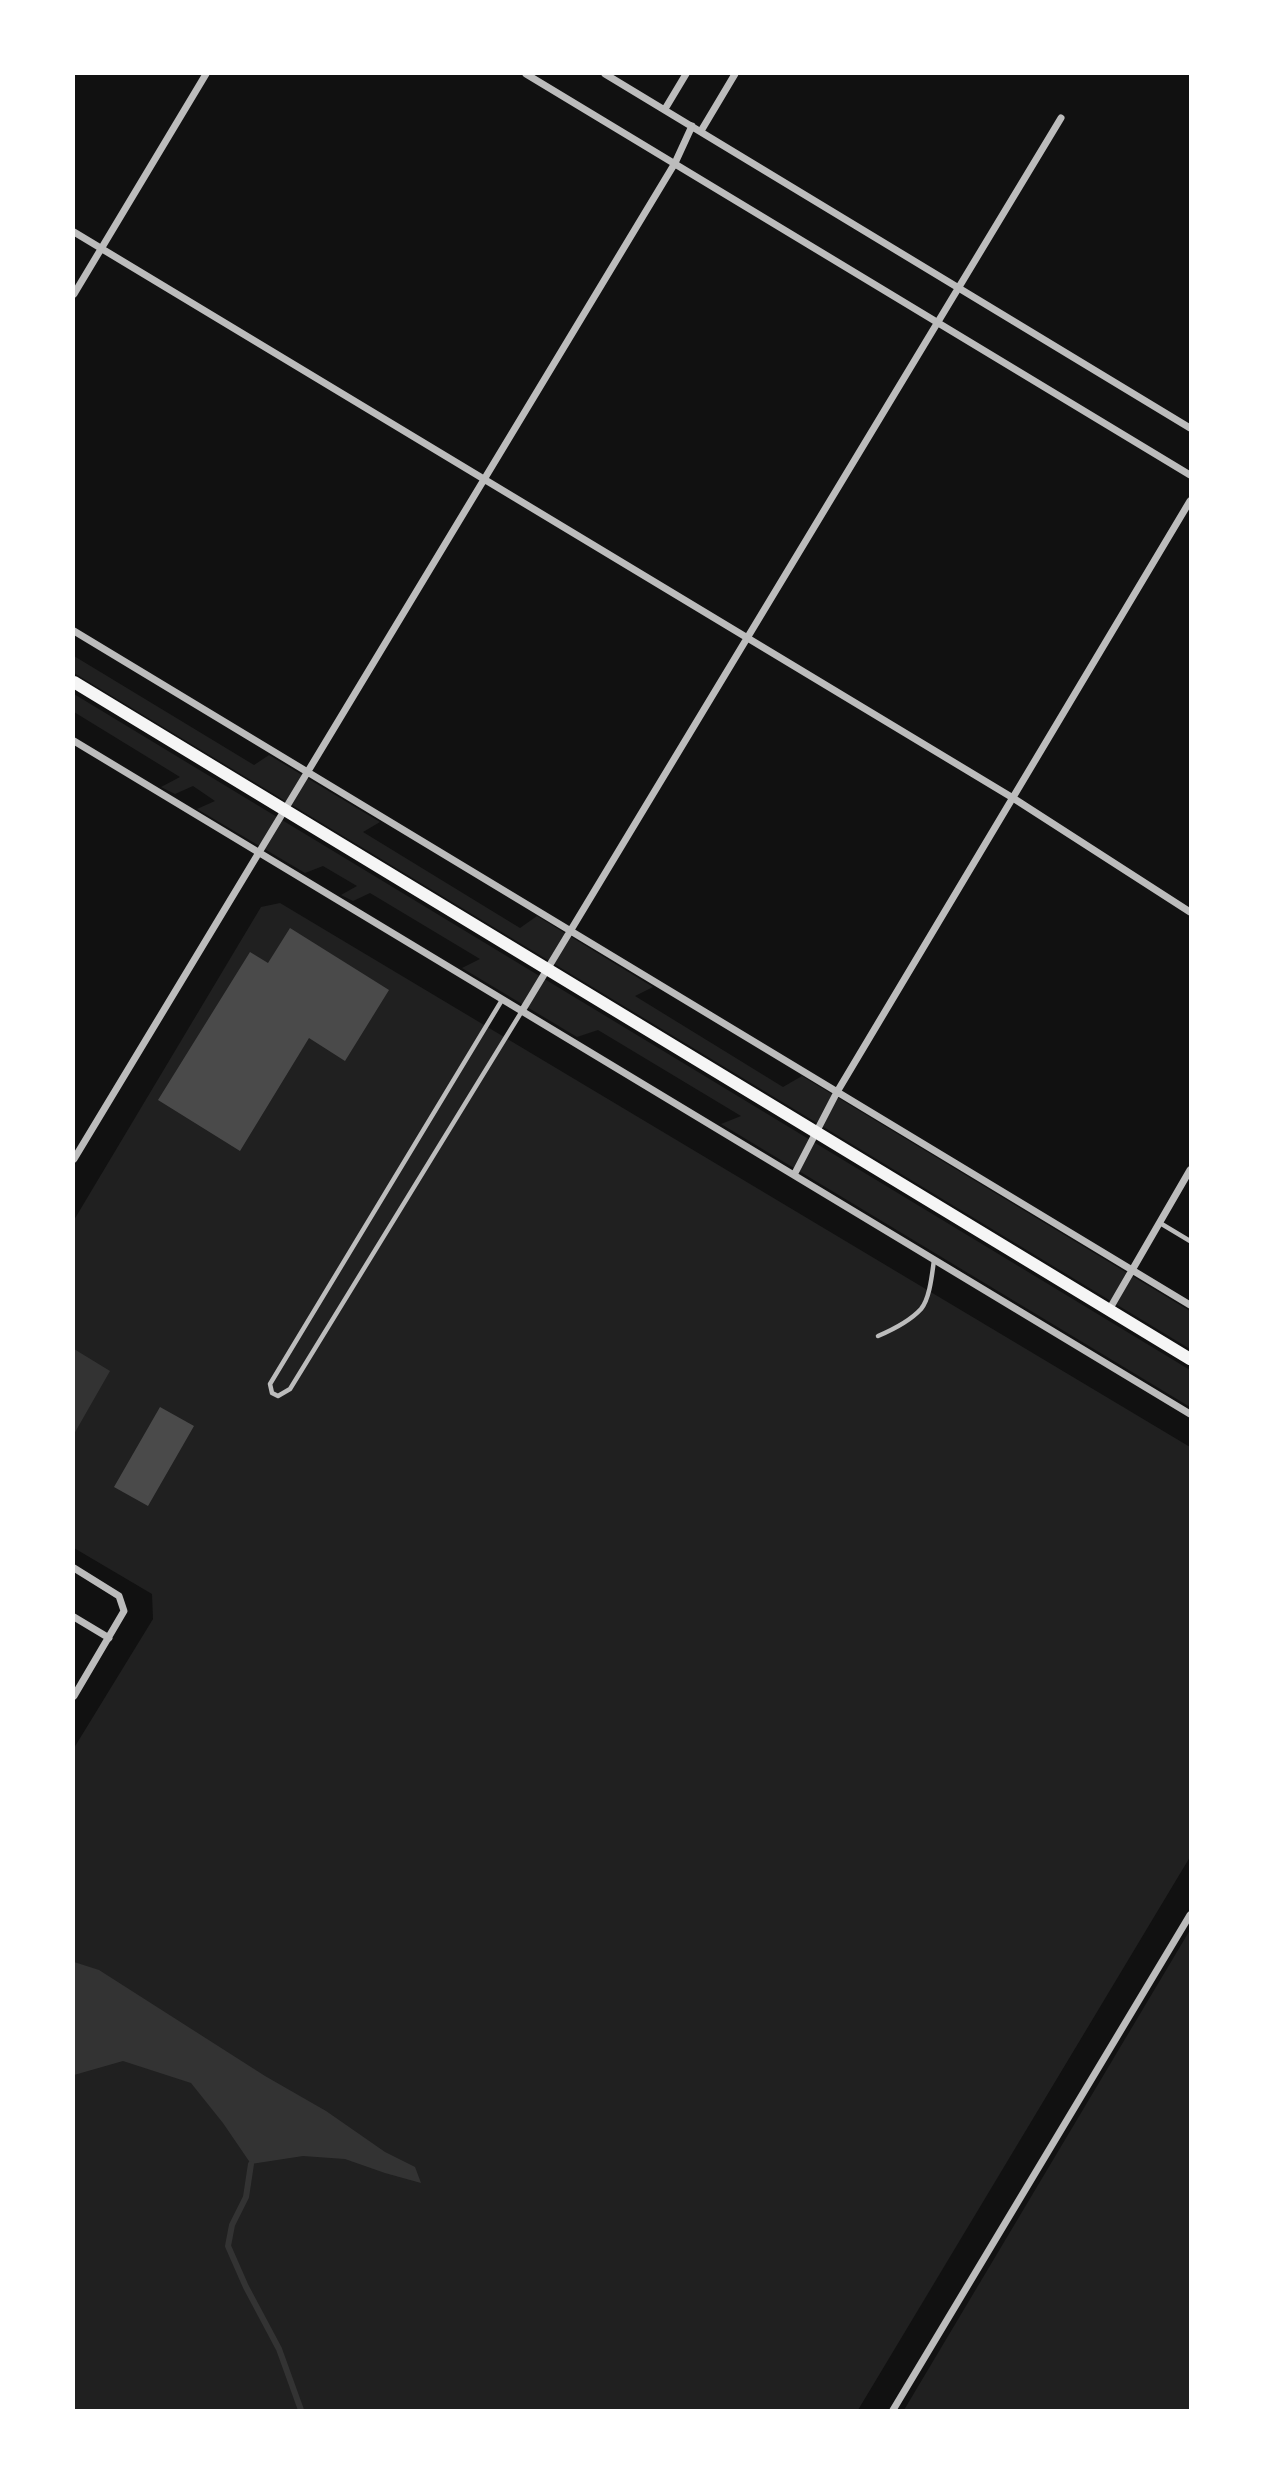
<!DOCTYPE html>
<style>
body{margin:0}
#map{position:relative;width:1264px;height:2484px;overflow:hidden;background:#111;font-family:Montserrat,sans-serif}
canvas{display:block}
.frame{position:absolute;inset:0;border:75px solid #fff;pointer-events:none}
</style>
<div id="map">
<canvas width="1264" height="2484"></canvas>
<div class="frame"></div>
</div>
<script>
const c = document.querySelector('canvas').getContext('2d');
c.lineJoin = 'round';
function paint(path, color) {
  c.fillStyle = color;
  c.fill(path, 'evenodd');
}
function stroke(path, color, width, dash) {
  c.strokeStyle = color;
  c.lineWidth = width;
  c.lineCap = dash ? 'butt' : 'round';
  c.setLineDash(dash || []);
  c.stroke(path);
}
const green = new Path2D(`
 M74,656L254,765L269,755L380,822L363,832L520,928L537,916L653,987L635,996L783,1087L802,1076L1190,1311V1349L74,673Z
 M74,694L1190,1370V1407L721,1124L741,1116L598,1030L577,1037L462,968L480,959L370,893L353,901L341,895L357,886L323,866L305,873L197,809L215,801L193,786L175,794L161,787L180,777L74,712Z
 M280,903L1190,1447V1857L858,2410H74V1748L153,1619L152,1594L74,1548V1220L261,907Z
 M1190,1930V2410H904Z`);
const water = new Path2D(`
 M74,1349L110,1371L74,1434Z
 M74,1962L99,1970L265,2076L326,2111L385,2152L415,2167L421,2183L385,2173L345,2159L303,2156L251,2164L223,2123L191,2083L123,2061L74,2075Z`);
const stream = new Path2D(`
 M251,2164L246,2197L232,2225L228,2246L246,2287L279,2349L301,2410`);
const building = new Path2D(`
 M290,928L389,990L345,1061L309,1038L240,1151L158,1100L250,952L268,963Z
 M160,1407L194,1426L148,1506L114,1487Z`);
const service = new Path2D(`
 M502,1000L270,1384L272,1393L278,1396L290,1389L522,1011
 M1160,1223L1190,1241
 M878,1336C892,1330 911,1320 921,1309C930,1298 932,1274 934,1260`);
const minor = new Path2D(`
 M526,74L1190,475
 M605,74L1190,428
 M665,109L686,74
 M701,131L735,74
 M74,232L1013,798L1190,912
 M74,294L206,74
 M74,631L1190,1305
 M74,741L1190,1414
 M522,1011L1061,118
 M74,1159L675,163L692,126
 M794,1175L837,1092L1190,501
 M1109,1310L1190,1170
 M74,1568L119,1596L124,1611L74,1696
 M74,1617L109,1638
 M893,2410L1190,1915`);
const secondary = new Path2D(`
 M74,682L1190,1359`);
paint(green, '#202020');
paint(water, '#333');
stroke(stream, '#333', 6);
paint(building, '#4a4a4a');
stroke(service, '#bcbcbc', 4.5);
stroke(minor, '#bcbcbc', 7);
stroke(secondary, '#f5f5f5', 12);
</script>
